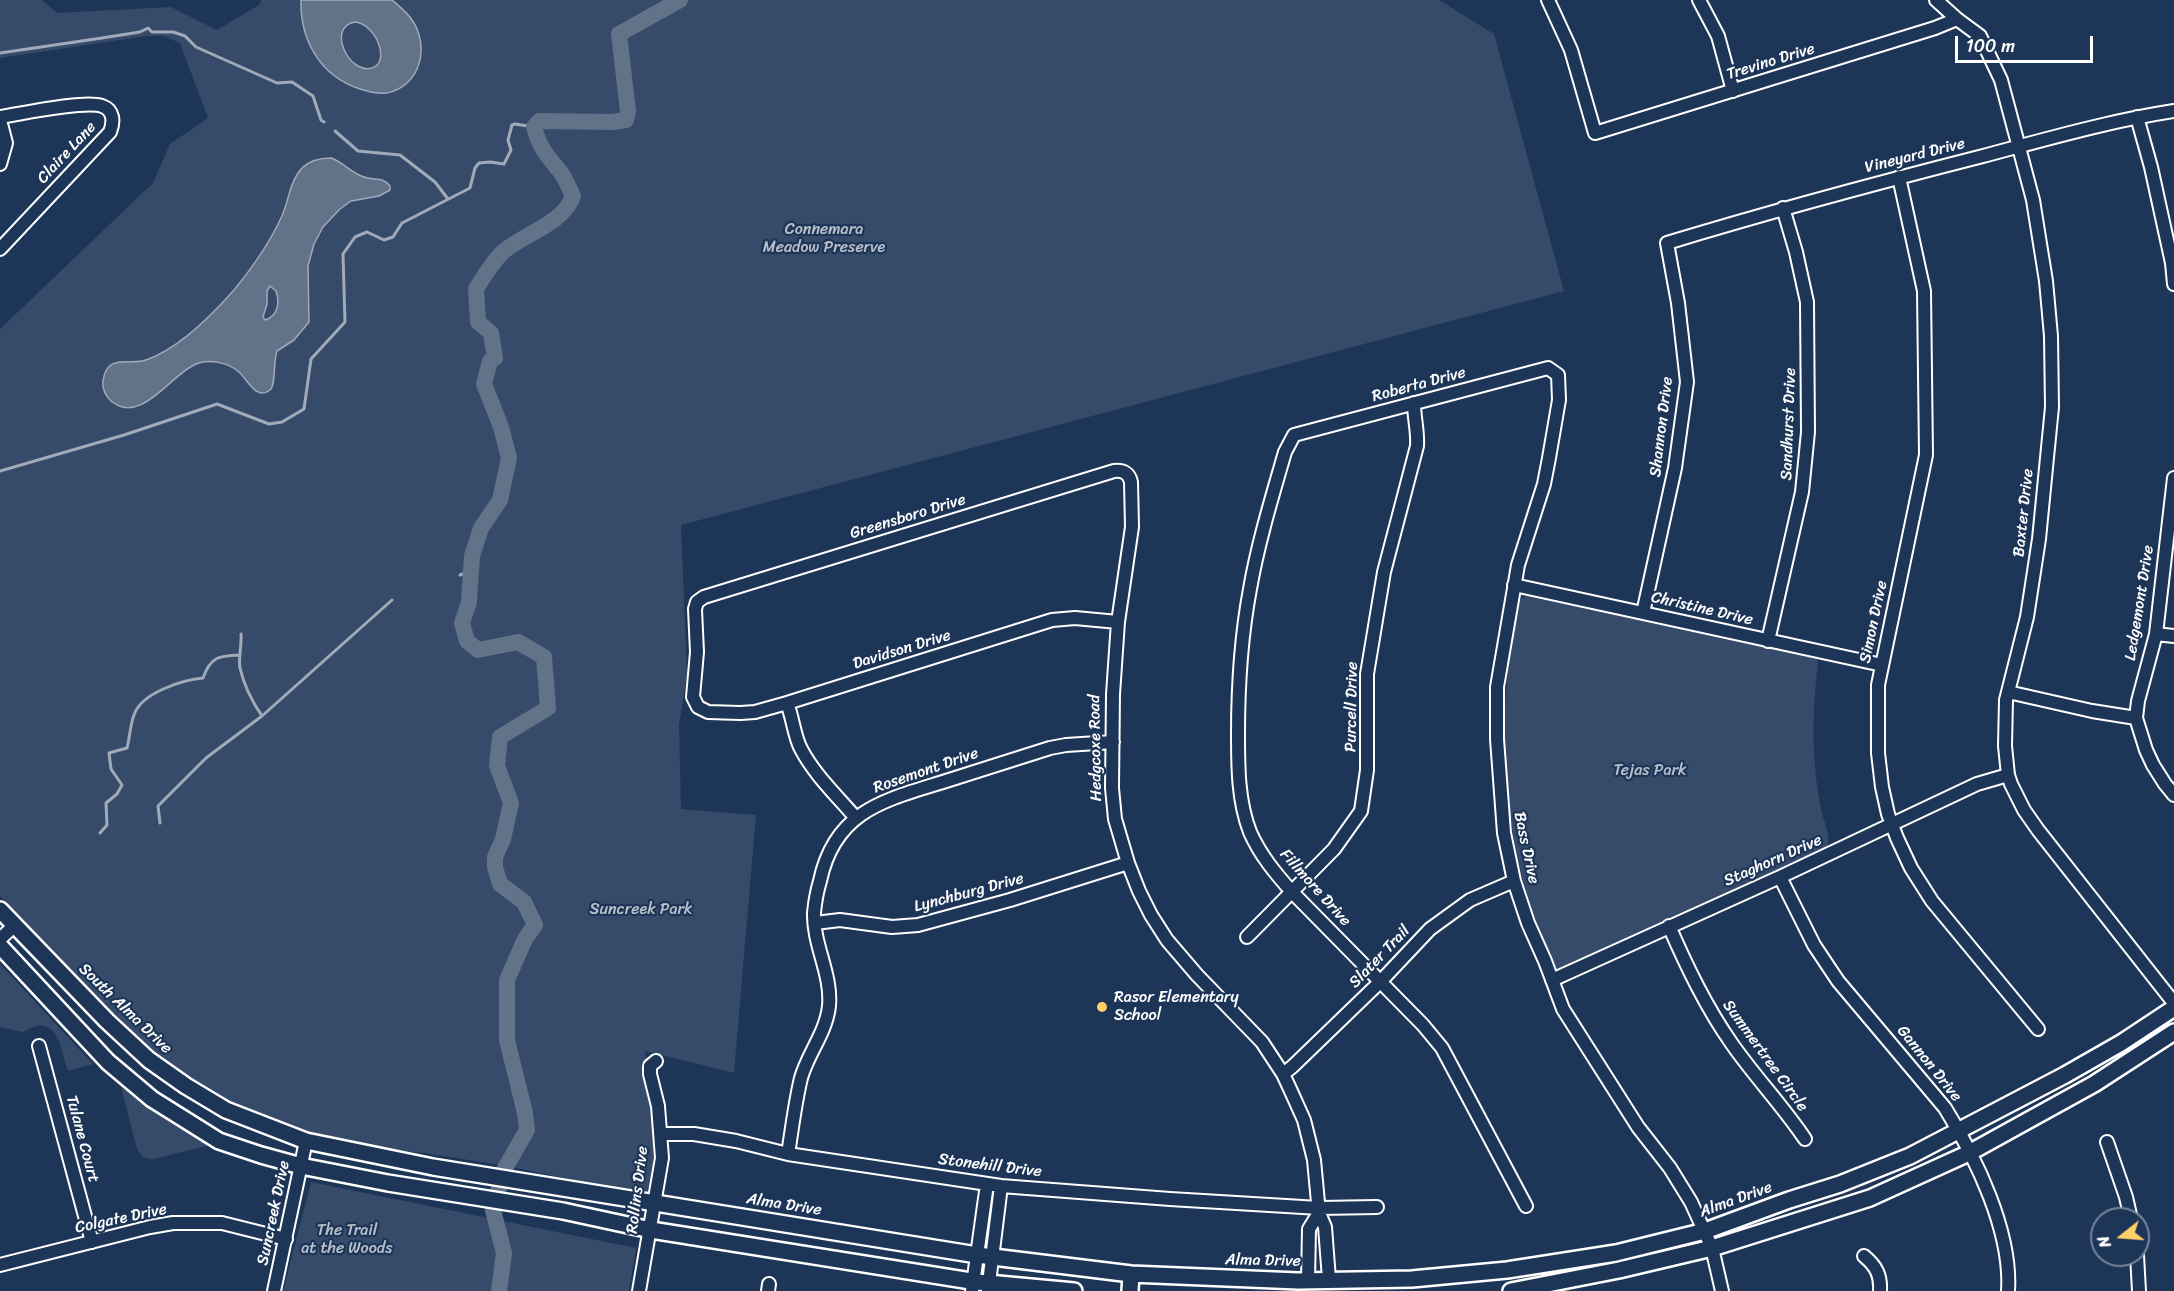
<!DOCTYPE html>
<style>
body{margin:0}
#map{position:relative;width:2174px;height:1291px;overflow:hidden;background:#1d3557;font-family:Sriracha,sans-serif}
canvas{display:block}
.north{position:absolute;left:2090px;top:1207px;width:60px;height:60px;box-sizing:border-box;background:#1d3557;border:2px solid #77869a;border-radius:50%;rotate:253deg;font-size:16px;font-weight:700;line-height:24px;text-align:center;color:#fff}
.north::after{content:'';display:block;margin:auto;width:21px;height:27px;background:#ffd166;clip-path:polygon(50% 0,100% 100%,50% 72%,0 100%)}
.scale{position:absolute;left:1955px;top:36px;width:138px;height:27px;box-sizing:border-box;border:3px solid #fff;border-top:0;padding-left:8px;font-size:18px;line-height:21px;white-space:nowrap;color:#fff;-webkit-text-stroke:4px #1d3557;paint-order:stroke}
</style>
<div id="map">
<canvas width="2174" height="1291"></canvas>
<div class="north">N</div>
<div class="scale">100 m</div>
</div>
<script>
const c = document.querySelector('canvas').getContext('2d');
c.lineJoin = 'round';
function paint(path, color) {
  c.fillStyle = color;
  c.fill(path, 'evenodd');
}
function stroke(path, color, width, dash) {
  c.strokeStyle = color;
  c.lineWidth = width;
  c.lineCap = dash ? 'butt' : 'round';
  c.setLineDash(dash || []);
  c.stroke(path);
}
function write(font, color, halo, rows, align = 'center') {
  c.font = font + ' Sriracha,sans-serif';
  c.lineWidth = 4.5;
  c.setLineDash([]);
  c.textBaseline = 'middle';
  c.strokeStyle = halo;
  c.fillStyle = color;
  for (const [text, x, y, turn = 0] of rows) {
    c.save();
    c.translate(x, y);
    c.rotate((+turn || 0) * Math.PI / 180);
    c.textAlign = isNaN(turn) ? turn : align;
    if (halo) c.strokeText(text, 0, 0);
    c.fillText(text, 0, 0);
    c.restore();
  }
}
const green = new Path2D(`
 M0,0H42L57,13L171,7L217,30L259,5L261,0H1439L1494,34L1564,291L681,525L687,675L679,725L681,809L756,815L734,1073L645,1051C652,1102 658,1145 651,1196L507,1166L424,1153L339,1144L306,1137L195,1089L133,1038L0,896V329L153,183L170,144L208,118L180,43L164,36H146L0,58Z
 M1526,596L1817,658L1818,662C1812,712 1811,760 1821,809C1824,824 1832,835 1826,849L1564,971L1557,970C1543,952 1536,924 1529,902C1500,804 1497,701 1519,601Z
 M0,964L93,1064L68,1071C60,1048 58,1011 23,1032L0,1027Z
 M121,1087L171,1123L214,1144L154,1159C145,1159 142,1157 137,1149Z
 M311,1182L636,1248L629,1291H283Z`);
const water = new Path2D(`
 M301,0H392C399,6 407,12 412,20C430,46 421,86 387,93C377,94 369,92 360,89C320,76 300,40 301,0ZM355,22C376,24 391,62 372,68C349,75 326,27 355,22Z
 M331,158C343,162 351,173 364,177C375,181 382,176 390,186V190L379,196L351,201L340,209L323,227L314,244L308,266L309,322L294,340L277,351C273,361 276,386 270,390C256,401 247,379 239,372C228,362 209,359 196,364C171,374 141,426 111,401C106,396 102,389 103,381C107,352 130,366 146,360C178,349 212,315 234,290C252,268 269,244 281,218C289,202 289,182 302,168C309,161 320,158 331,158ZM270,286L276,291C280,303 278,316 265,320L263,317L267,304V291Z`);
const stream = new Path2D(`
 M0,53L102,38L140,32L148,28L152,32H173L185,36L196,47L277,83L292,82L313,96L321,120L324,122
 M335,131L358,151L400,155L435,182L448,199
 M0,471L124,435L217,404L269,424L282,422L304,409L311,359L345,322L343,254L355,237L367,232L384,240L393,237L402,223L470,188L475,168L479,163L490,162L504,164L511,150L508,140L512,125L515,124L534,127
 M460,575L471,571
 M241,634C242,645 238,660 240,668C244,686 251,700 262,716
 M160,823L158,806L206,758L262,716L392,600
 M100,833L107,825L106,803L117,794L122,785L111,769L109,753L127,748C130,737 130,725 134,715C141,693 182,680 203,678C211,656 219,656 240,655`);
const river = new Path2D(`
 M499,1291L504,1253L493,1210L504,1170L527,1130L525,1113L507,1040V980L525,939L535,925L524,902L500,884L495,867V857L503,839L511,803L497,766L500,737L548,708L544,657L518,642L478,650L467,641L462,623L469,602L472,556L481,528L500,500L509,458L501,427L484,384L490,361L495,358L491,333L478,322L476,289C484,276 493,261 504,251C526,233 564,223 573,196C569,188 565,177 559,170C546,155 539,146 534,127L539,121L613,122L626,120L628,111L619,34L680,0`);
const minor = new Path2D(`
 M1548,0L1571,50L1595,133L1935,28L1957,19
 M1699,0L1718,36L1733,91
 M1936,0L1957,19L1980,36L2001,80L2033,200L2046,281L2051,336L2052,407L2039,539L2027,617L2006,700L2005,746L2008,775L2011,784L2024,810L2038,830L2174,1003
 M0,117C21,114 84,100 102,106C114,110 114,122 110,132L0,249
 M2137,117L2151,167L2172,263L2174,284
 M0,120L6,143L0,164
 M1899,177L1924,291L1926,455L1878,685V753L1882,787L1888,814L1897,838L1911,868L1932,901L2038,1029
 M2174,478L2156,634L2138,701L2136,718L2146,750L2153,765L2165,784L2174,795
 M1514,585L1882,665
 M1643,613L1675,468L1687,382L1678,303L1667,243C1772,211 1877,183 1983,156C2047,139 2109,121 2174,111
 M1118,622L1075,618L1052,620L787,703L755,712L740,713L708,712L698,707L693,697L697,652L695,609L697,602L704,597L1114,471C1123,470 1129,473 1131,482L1132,527L1118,622L1113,694L1112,788L1115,819L1128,863L1139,891L1151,915L1167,940L1197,975L1262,1042L1283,1074L1290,1089L1304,1120L1314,1160L1319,1213L1325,1227L1329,1279
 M2156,634L2174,636
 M1768,641L1802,492L1808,432L1807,302L1796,252L1783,208
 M2008,692L2092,711L2136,718
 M787,703C793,718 794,736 801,749C814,774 837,796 855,817
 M1780,877L1814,945L1838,981L1945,1108C1976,1158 2012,1232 2008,1291
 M815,923L840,920L892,927L918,925L1010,900L1128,863
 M1669,926C1687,967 1706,1007 1732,1044C1755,1077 1783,1106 1805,1139
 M1247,937L1334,849L1361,811L1367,770V674L1384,572L1417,446C1418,431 1414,418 1414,403
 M0,939L15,925
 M1552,980L1780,877L1977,784L2008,775
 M39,1046L92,1242
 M1283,1074L1292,1067L1380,982L1430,929L1470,900L1514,881
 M661,1134H694L736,1141L788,1154L1001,1186L1170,1199L1319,1208L1377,1207
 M2107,1142L2126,1197L2131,1219
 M788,1154C792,1129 795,1103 801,1078C808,1053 826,1033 829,1006C832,974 813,945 814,913C815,902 817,891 820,881C835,810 885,800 946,781C981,770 1016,759 1050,748L1066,745L1113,742
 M1526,1206L1442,1048L1423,1025L1292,892C1276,874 1260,855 1250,832C1238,801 1238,767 1238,734C1238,685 1241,637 1250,589C1258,543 1272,497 1285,452L1294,435L1548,368L1558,375L1559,400L1549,458L1544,484L1518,565L1497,687V739L1504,833L1514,881L1528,923L1545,961L1563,1009L1638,1127L1670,1168L1691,1202L1712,1248L1722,1291
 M2137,1255L2139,1291
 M1864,1256C1876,1266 1881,1275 1880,1291
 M0,1265L150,1227L173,1223H222L286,1239
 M1308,1280L1309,1229L1319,1213
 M274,1291L306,1141
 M639,1291L662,1158L658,1106L650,1074V1066L656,1061
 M768,1291L769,1284
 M972,1291L987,1184
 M988,1291L1001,1186`);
const major = new Path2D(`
 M0,910L107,1021L149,1060L186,1086L226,1110L306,1141L433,1167L977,1255L1131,1274L1298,1281L1412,1279L1507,1270L1616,1253L1705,1231L1789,1200L1840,1184L1910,1156L2065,1075L2121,1043L2174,1008
 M0,946L108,1062L152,1099L219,1141L261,1155L301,1166L388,1183L563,1211L651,1230L977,1282L1074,1291
 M1130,1291L1131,1274
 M1511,1291L1619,1270L1712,1248L1870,1198L1969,1153L2094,1084L2174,1032`);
const markers = [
 [1102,1007,6,"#ffd166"]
];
const streetNames = [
 ["Trevino Drive",1771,62,-17],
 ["Claire Lane",67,153,-47],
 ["Vineyard Drive",1915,156,-14],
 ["Roberta Drive",1419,385,-15],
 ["Sandhurst Drive",1789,424,-88],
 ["Shannon Drive",1662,427,-83],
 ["Baxter Drive",2024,513,-84],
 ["Greensboro Drive",908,517,-17],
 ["Ledgemont Drive",2140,603,-81],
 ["Christine Drive",1702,609,13],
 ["Simon Drive",1874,622,-78],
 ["Davidson Drive",902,650,-17],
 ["Purcell Drive",1352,707,-89],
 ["Hedgcoxe Road",1096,748,-91],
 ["Rosemont Drive",926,771,-19],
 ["Bass Drive",1526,848,78],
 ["Staghorn Drive",1773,861,-24],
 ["Fillmore Drive",1315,888,48],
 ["Lynchburg Drive",969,893,-15],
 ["Slater Trail",1380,957,-46],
 ["South Alma Drive",125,1009,44],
 ["Summertree Circle",1765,1056,54],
 ["Gannon Drive",1929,1064,51],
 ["Tulane Court",82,1139,75],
 ["Stonehill Drive",990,1166,7],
 ["Rollins Drive",638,1190,-83],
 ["Alma Drive",1736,1200,-20],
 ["Alma Drive",784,1205,9],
 ["Suncreek Drive",274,1213,-78],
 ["Colgate Drive",121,1219,-12],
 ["Alma Drive",1263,1261,1]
];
const parkNames = [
 ["Connemara",824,230],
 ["Meadow Preserve",824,248],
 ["Tejas Park",1650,771],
 ["Suncreek Park",641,910],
 ["The Trail",347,1231],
 ["at the Woods",347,1249]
];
const poiNames = [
 ["Rasor Elementary",1114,998],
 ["School",1114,1016]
];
paint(green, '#364b69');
paint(water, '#617289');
stroke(water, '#a0aab8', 1.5);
stroke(stream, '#a0aab8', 3);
stroke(river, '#617289', 16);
stroke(minor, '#fff', 16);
stroke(major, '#fff', 20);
stroke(minor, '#1d3557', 12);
stroke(major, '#1d3557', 15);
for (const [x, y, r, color] of markers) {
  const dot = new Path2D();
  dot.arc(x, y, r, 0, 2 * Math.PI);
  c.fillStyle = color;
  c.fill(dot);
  stroke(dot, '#1d3557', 2);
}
write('16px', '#fff', '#1d3557', streetNames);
write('16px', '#b9c0ca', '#1d3557', parkNames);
write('16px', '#fff', '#1d3557', poiNames, 'left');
</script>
